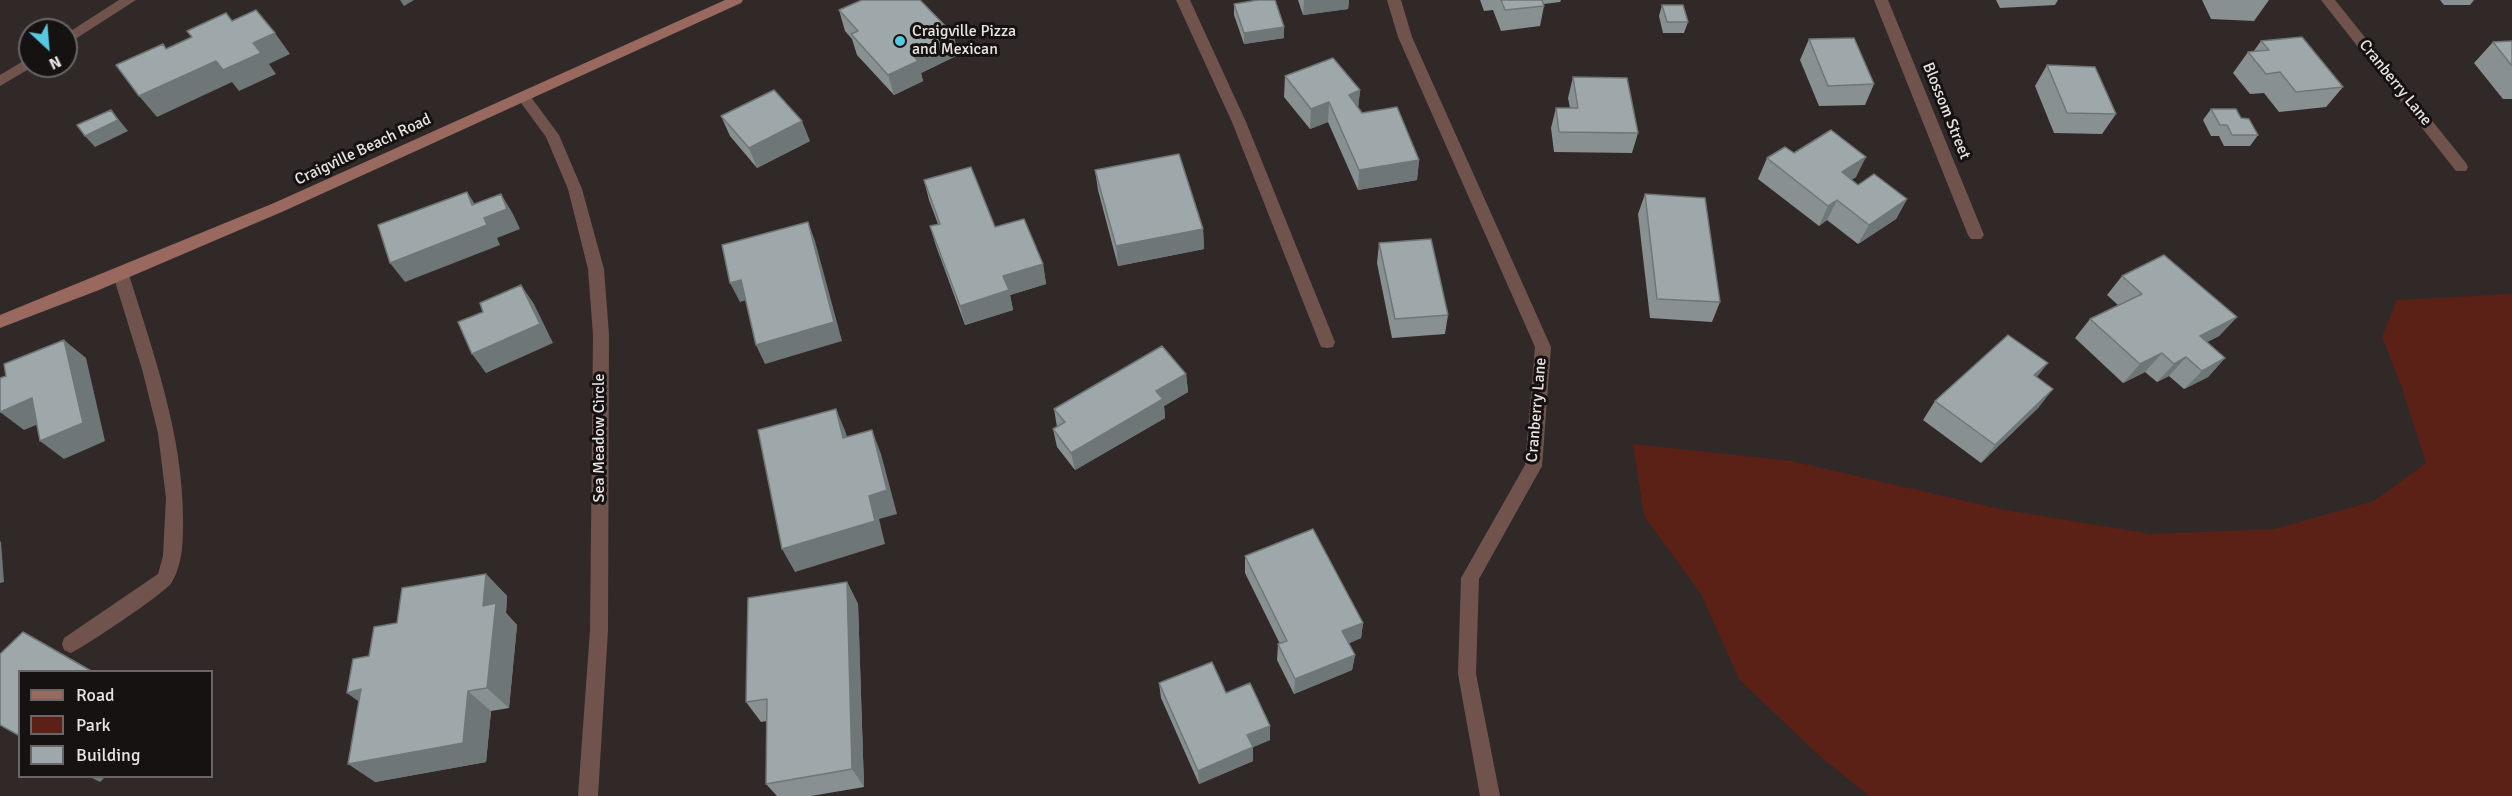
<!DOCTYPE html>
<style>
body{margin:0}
#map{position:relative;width:2512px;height:796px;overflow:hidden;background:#312927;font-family:Signika,sans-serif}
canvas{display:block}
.legend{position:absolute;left:18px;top:670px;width:195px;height:108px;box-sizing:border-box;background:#161212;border:2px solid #6a6666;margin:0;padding:8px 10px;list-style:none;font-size:18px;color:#e9e4e3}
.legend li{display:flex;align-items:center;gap:12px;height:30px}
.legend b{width:30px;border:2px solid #6a6666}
.north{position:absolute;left:18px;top:18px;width:60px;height:60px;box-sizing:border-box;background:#161212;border:2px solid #6a6666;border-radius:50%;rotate:154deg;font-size:16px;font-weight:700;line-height:24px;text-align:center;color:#e9e4e3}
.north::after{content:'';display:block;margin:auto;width:21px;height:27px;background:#56c9e1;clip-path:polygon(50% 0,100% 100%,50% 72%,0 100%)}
</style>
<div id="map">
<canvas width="2512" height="796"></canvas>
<ul class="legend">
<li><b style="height:8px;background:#996960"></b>Road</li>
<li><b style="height:16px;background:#5b2016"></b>Park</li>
<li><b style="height:16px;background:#9ea8aa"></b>Building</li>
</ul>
<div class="north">N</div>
</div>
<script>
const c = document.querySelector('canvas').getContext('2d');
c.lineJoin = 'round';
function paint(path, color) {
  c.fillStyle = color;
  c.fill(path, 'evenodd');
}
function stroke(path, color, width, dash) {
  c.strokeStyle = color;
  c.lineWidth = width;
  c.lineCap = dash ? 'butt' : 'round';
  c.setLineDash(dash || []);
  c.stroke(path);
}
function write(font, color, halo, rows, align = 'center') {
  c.font = font + ' Signika,sans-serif';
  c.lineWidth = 6;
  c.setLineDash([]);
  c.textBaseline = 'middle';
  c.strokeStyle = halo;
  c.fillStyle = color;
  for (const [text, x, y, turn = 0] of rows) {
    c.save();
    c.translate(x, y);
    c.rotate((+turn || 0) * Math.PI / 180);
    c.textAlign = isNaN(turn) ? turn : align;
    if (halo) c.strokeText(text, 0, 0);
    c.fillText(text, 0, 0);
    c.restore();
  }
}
const green = new Path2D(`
 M2512,294V796H1869L1815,752L1739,679L1701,594L1644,516L1633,444L1791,461L2000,509L2151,534L2275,529L2374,501L2426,463L2402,388L2382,337L2397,300Z`);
const service = new Path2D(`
 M121,269L126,271L129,275C154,355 183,435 183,520C183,541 183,563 172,582C167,592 84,647 71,653L64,650L62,644L64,638L158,574L163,556L166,498L158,433L142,369L113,275L116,271Z`);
const minor = new Path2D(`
 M119,0H136L66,45V34Z
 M1176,0H1190L1246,122L1335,342L1333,347L1327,348L1321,347L1319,342L1232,122Z
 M1387,0H1401L1412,37L1551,347L1542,466L1479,579L1476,674L1500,796H1480L1458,674L1461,578L1525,465L1535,347L1398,37Z
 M1874,0H1888L1984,235L1981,239H1971L1968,235Z
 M2321,0H2335L2466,163L2468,167L2466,171H2456Z
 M30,57V66H34L0,86V75Z
 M523,91L528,93L559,135L582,189L604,269L609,335L608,630L598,796H578L590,630L593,335L588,269L568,189L546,137L516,96Z`);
const secondary = new Path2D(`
 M725,0H743L741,3L284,211L99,290L0,328V315L274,203Z`);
const wall = new Path2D(`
 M1298,0H1349L1348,9L1303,15Z
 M1480,0H1561L1560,2L1544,4V6L1540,26L1501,31L1493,10L1484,11Z
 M1996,0H2058L2055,5L2000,8Z
 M2195,0H2269L2254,21L2211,19L2202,0Z
 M2440,0H2474L2470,5H2444Z
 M1234,4L1284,27V38L1244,44L1234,15Z
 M1662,5L1688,22L1684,33H1663L1659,16Z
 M839,10L958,55L921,73L923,81L894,95L857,55L852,39L845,31Z
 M1809,39L1874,84L1865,105L1819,106L1800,60Z
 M2261,41L2343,87L2326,107L2279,112L2264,93L2250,94L2233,73L2248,52H2253Z
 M2512,41V99H2503L2474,63L2493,42Z
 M2047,65L2116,114L2102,134L2054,133L2035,86Z
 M1285,76L1360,90L1358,107L1362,113L1419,160L1417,180L1358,190L1328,122L1310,129L1284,97Z
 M1573,77L1638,133L1632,153L1554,152L1551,128L1556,108H1570L1568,98Z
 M2211,109L2241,118L2258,135L2250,146H2224L2219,136H2211L2203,120Z
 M721,116L810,141L757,168L730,136Z
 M1794,153L1856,177L1851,180L1858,185L1907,199L1896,219L1858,244L1827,220L1819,226L1758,179L1767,158Z
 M1095,170L1203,229L1204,249L1118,266L1098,190Z
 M924,180L995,227L1043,264L1046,284L1010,295L1013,310L965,325L936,246L930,226L938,224L929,200Z
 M1645,194L1720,302L1712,322L1650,318L1638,214Z
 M1379,243L1448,315L1445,334L1392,338L1377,263Z
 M2122,276L2237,317L2219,336L2207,342L2225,358L2208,377L2184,389L2169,376L2157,382L2145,372L2123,383L2075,338L2090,319L2118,305L2107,295Z
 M1186,374L1188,392L1164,406L1165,418L1075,470L1057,447L1053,429L1057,427L1054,409Z
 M2037,377L2039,407L1981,463L1923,420L1935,401Z
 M1245,556L1363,623L1361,638L1349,643L1355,655L1352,670L1294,694L1277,660L1278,644H1280L1245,573Z
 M486,574L507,596L506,613L517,625L509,708L491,711L486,762L375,782L359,702L369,656L397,623Z
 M847,582L858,604L864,787L811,796H777L766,784L767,721L761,722L746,702Z
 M1159,683L1226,693L1270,726V740L1253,747V761L1199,784L1161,698Z`);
const shadedWall = new Path2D(`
 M400,0H414L404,6Z
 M1304,0H1349L1348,9L1303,15Z
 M1284,27V38L1244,44V33Z
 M275,33L290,54L269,64L276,74L239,91L232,82L157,117L139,96Z
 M954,35L958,55L921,73L923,81L894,95L888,75L912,54Z
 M1360,90L1358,111L1349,95Z
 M1329,102L1328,122L1310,129L1311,109Z
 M111,110L128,131L95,147L85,136Z
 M802,121L810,141L757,168L749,148Z
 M1866,157L1856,177L1832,192L1842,172Z
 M1419,160L1417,180L1358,190L1359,170Z
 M467,192L480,212L472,205Z
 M501,194L513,214L520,229L497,238L500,245L405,282L390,263L484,218Z
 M1907,199L1896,219L1858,244L1869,225Z
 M1837,200L1827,220L1819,226L1828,206Z
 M808,222L815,241L842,341L765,364L756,345Z
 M1203,229L1204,249L1118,266L1116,246Z
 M1043,264L1046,284L1010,295L1013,310L965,325L960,306L1003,276Z
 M741,280L750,299L740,302L730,283Z
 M521,285L534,304L553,343L486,373L472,354Z
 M2237,317L2219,336L2183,354L2200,336Z
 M64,340L86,358L105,441L64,459L40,441Z
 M2162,353L2145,372L2123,383L2140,364Z
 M2186,357L2169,376L2157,382L2174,364Z
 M2225,358L2208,377L2184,389L2202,371Z
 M2048,363L2034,381V375Z
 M1186,374L1188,392L1164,406L1165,418L1075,470L1071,453L1156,391Z
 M2053,389L2039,407L1981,463L1995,445Z
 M32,398L55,417L24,430L0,412Z
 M836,409L846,433L853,462L843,438Z
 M872,430L881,454L897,514L879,519L885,544L795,572L782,549L869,496Z
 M0,541L1,542L4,582L0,583Z
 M486,574L507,596L506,613L517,625L509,708L487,688L483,606Z
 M847,582L858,604L864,787L852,769Z
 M1363,623L1361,638L1341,647L1342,631Z
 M1355,655L1352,670L1294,694L1295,679Z
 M361,689L373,712L347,693Z
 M468,691L491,711L486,762L375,782L348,764Z
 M1270,726V740L1253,747V761L1199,784L1198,771L1247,735Z
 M90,777H105L100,782Z`);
const building = new Path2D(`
 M862,0H920L954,35L912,54L918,61L888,75L851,34L858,31L839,10Z
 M1258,0H1275L1284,27L1244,33L1234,4Z
 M1501,0H1542L1544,6L1505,10Z
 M1662,5H1683L1688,22H1667Z
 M256,10L275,33L253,43L261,53L223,70L216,61L139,96L116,65L163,44L166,49L192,37L187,31L226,13L232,21Z
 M2302,37L2343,87L2296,92L2280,72L2266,74L2248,52L2269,50L2261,41Z
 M1854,38L1874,84L1828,86L1809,39Z
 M2512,41V66L2493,42Z
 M1333,58L1360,90L1349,95L1362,113L1397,107L1419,160L1359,170L1329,102L1311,109L1285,76Z
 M2047,65L2095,67L2116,114L2067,113Z
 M1573,77L1627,78L1638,133L1559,132L1556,108H1578Z
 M774,90L802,121L749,148L721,116Z
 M2211,109H2236L2241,118L2249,119L2258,135H2232L2227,125H2220Z
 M111,110L118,120L85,136L77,125Z
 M1831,130L1866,157L1842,172L1858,185L1874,174L1907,199L1869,225L1837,200L1828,206L1767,158L1785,147L1794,153Z
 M1179,154L1203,229L1116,246L1095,170Z
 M971,167L995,227L1024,219L1043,264L1003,276L1009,290L960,306L930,226L940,224L924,180Z
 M467,192L472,205L501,194L507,209L484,218L487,225L390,263L378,225Z
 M1645,194L1705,198L1720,302L1657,299Z
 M808,222L834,322L756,345L741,280L730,283L722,245Z
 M1431,239L1448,315L1395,319L1379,243Z
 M2164,255L2237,317L2200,336L2225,358L2202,371L2186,357L2174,364L2162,353L2140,364L2090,319L2142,294L2122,276Z
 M521,285L540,324L472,354L458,322L483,312L480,303Z
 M2008,335L2048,363L2034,375L2053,389L1995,445L1935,401Z
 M64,340L83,423L40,441L32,398L0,412V378L6,376L4,364Z
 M1162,346L1186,374L1156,391L1163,399L1071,453L1053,429L1065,422L1054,409Z
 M836,409L843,438L872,430L887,490L869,496L875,521L782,549L758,430Z
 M1313,529L1363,623L1342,631L1355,655L1295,679L1278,644L1287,641L1245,556Z
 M486,574L483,606L496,603L487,688L468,691L463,743L348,764L361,689L347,693L353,659L369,656L374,627L397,623L402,588Z
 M847,582L852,769L766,784L767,699L746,702L748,598Z
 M23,632L93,672H20V736L0,725V654Z
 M1212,662L1226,693L1250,683L1270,726L1247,735L1253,747L1198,771L1159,683Z`);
const markers = [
 [900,41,6,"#56c9e1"]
];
const poiNames = [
 ["Craigville Pizza",912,32],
 ["and Mexican",912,50]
];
const streetNames = [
 ["Cranberry Lane",2395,83,51],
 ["Blossom Street",1946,111,68],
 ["Craigville Beach Road",363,150,-25],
 ["Cranberry Lane",1537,410,-85],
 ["Sea Meadow Circle",600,438,-90]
];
paint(green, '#5b2016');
paint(service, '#71534d');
paint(minor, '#71534d');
paint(secondary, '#996960');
paint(wall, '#889092');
paint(shadedWall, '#6f7677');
paint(building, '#9ea8aa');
stroke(building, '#6f7677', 1.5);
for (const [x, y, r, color] of markers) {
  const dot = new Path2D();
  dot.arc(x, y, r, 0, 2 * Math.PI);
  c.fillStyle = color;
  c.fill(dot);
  stroke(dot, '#161212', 2);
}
write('16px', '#e9e4e3', '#161212', poiNames, 'left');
write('16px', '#e9e4e3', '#161212', streetNames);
</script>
